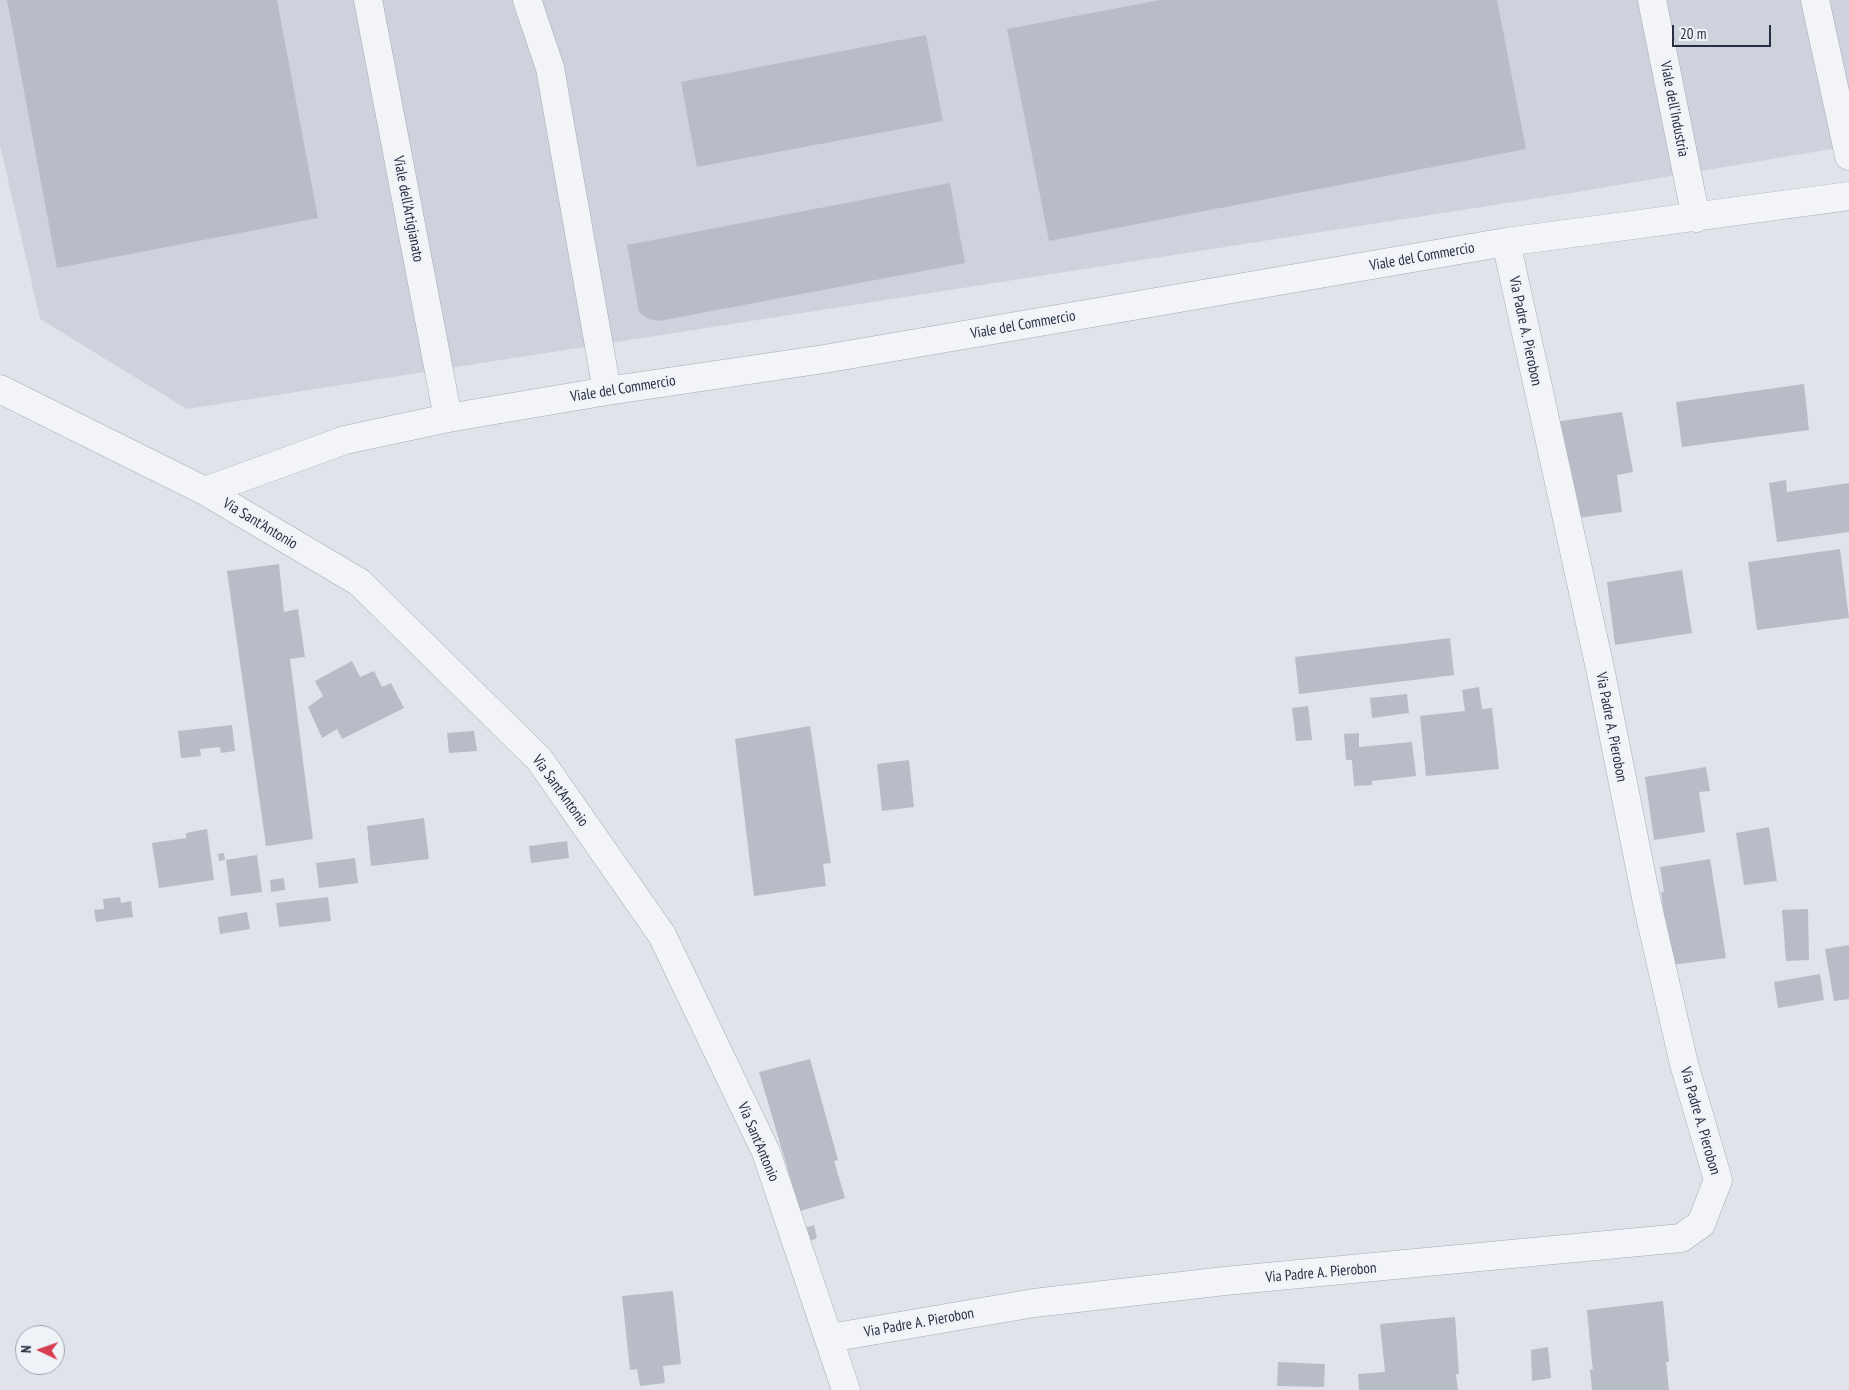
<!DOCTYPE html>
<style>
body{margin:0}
#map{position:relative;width:1849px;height:1390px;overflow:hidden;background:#e0e3ea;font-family:"PT Sans Narrow",sans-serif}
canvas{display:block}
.north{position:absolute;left:15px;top:1325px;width:50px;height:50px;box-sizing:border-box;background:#eff2f7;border:1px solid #9fa4af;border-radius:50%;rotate:273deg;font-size:14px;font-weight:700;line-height:20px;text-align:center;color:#273042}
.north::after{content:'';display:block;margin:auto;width:18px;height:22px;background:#d63d51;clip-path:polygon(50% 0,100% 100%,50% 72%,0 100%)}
.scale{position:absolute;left:1672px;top:25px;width:99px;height:22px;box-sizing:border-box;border:2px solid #273042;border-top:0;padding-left:6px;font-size:15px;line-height:18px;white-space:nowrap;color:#273042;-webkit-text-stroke:4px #eff2f7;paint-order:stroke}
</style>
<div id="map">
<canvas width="1849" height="1390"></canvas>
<div class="north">N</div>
<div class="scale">20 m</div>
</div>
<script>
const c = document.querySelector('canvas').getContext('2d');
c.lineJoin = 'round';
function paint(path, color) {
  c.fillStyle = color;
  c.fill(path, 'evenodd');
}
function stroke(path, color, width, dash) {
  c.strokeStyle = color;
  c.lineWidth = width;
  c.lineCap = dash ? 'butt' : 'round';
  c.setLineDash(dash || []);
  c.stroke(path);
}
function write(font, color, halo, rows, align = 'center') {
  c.font = font + ' "PT Sans Narrow",sans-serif';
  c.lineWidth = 4.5;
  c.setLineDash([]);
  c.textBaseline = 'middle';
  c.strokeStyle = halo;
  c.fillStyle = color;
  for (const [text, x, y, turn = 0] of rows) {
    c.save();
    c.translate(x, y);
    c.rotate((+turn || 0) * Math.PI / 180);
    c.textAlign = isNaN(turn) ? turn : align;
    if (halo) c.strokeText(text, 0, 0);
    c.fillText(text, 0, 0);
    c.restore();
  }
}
const built = new Path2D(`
 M0,0H1849V146L1571,193L187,409L40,319L0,145Z`);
const building = new Path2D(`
 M7,0H277L318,218L57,268Z
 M1160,0H1497L1526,149L1049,241L1007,29Z
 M926,35L943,121L697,167L681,82Z
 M950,183L965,263L659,321L648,319L639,312L627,245Z
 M1804,384L1809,430L1682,447L1676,402Z
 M1622,412L1633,472L1617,475L1622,512L1570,519L1555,422Z
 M1786,480L1787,492L1849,483V532L1777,542L1769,483Z
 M1840,549L1849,618L1757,630L1748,562Z
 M279,564L284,612L298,609L305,657L290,659L313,839L266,846L227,571Z
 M1682,570L1692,633L1615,645L1607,582Z
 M1450,638L1454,675L1299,694L1295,657Z
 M352,661L360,677L374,671L382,687L391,683L404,708L342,739L337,729L322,738L308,707L323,696L315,681Z
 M1479,687L1482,709L1492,708L1499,769L1426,776L1420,716L1465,711L1462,690Z
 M1407,694L1409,713L1372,718L1370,698Z
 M1308,706L1312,740L1296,741L1292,708Z
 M232,725L235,751L221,753L220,747L200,749L201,756L181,758L178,731Z
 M810,726L831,863L823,864L826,886L754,896L735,739Z
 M474,731L477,751L449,753L447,733Z
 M1359,733V747L1412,742L1416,776L1372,781V785L1354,786L1352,760H1346L1344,734Z
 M909,760L914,807L882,811L877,764Z
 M1706,767L1710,791L1699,792L1705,832L1654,840L1645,777Z
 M424,818L429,859L371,866L367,826Z
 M1769,827L1777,881L1744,885L1736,833Z
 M207,829L214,880L159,888L152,843L186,838V833Z
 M567,841L569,858L531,863L529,846Z
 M224,853L225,860L219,861L218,854Z
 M257,855L262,892L231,896L226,860Z
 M355,858L358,883L319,888L316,863Z
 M1710,859L1726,958L1670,965L1661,892H1664L1660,867Z
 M284,878L285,890L271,892L270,880Z
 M120,897L121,903L131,901L133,917L96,922L94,910L104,909L103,899Z
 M328,897L331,921L279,927L276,903Z
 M1808,909L1809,960L1786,961L1782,910Z
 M247,912L250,929L220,934L218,917Z
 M1849,945V999L1834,1001L1825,949Z
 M1820,974L1824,1000L1778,1008L1774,982Z
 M810,1059L838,1160L834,1161L845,1198L800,1211L759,1072Z
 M814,1225L817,1238L808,1242L805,1228Z
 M673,1291L681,1364L663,1366L665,1383L640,1386L637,1369L630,1370L622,1296Z
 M1663,1301L1669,1362H1666L1669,1390H1592L1590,1370L1593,1369L1592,1363L1587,1310Z
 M1455,1317L1459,1374H1456L1458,1390H1359L1358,1374L1385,1372L1380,1324Z
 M1548,1347L1551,1378L1532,1381L1531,1350Z
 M1278,1362L1325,1364L1324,1387L1277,1386Z`);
const minor = new Path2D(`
 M368,0L448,418
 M527,0L550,68L607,391
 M1652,0L1696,218
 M1815,0L1849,156
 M0,389L205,491L359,582L539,759L662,935L766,1152L846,1390
 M205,491L345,440L448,418L607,391L824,359L1506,242L1849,196
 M830,1338L1034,1303L1225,1281L1681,1238L1701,1224L1718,1180L1684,1064L1647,903L1601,673L1506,242`);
const streetNames = [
 ["Viale dell'Industria",1674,109,79],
 ["Viale dell'Artigianato",408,209,79],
 ["Viale del Commercio",1422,257,-10],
 ["Viale del Commercio",1023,325,-10],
 ["Via Padre A. Pierobon",1525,331,78],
 ["Viale del Commercio",623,389,-9],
 ["Via Sant'Antonio",260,524,31],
 ["Via Padre A. Pierobon",1611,727,79],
 ["Via Sant'Antonio",560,791,54],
 ["Via Padre A. Pierobon",1700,1121,74],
 ["Via Sant'Antonio",758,1142,67],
 ["Via Padre A. Pierobon",1321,1273,-5],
 ["Via Padre A. Pierobon",919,1323,-10]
];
paint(built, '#ced2dc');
paint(building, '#b7bcc7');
stroke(minor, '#a5aab4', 29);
stroke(minor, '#f3f4f8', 28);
write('15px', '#273042', '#eff2f7', streetNames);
</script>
